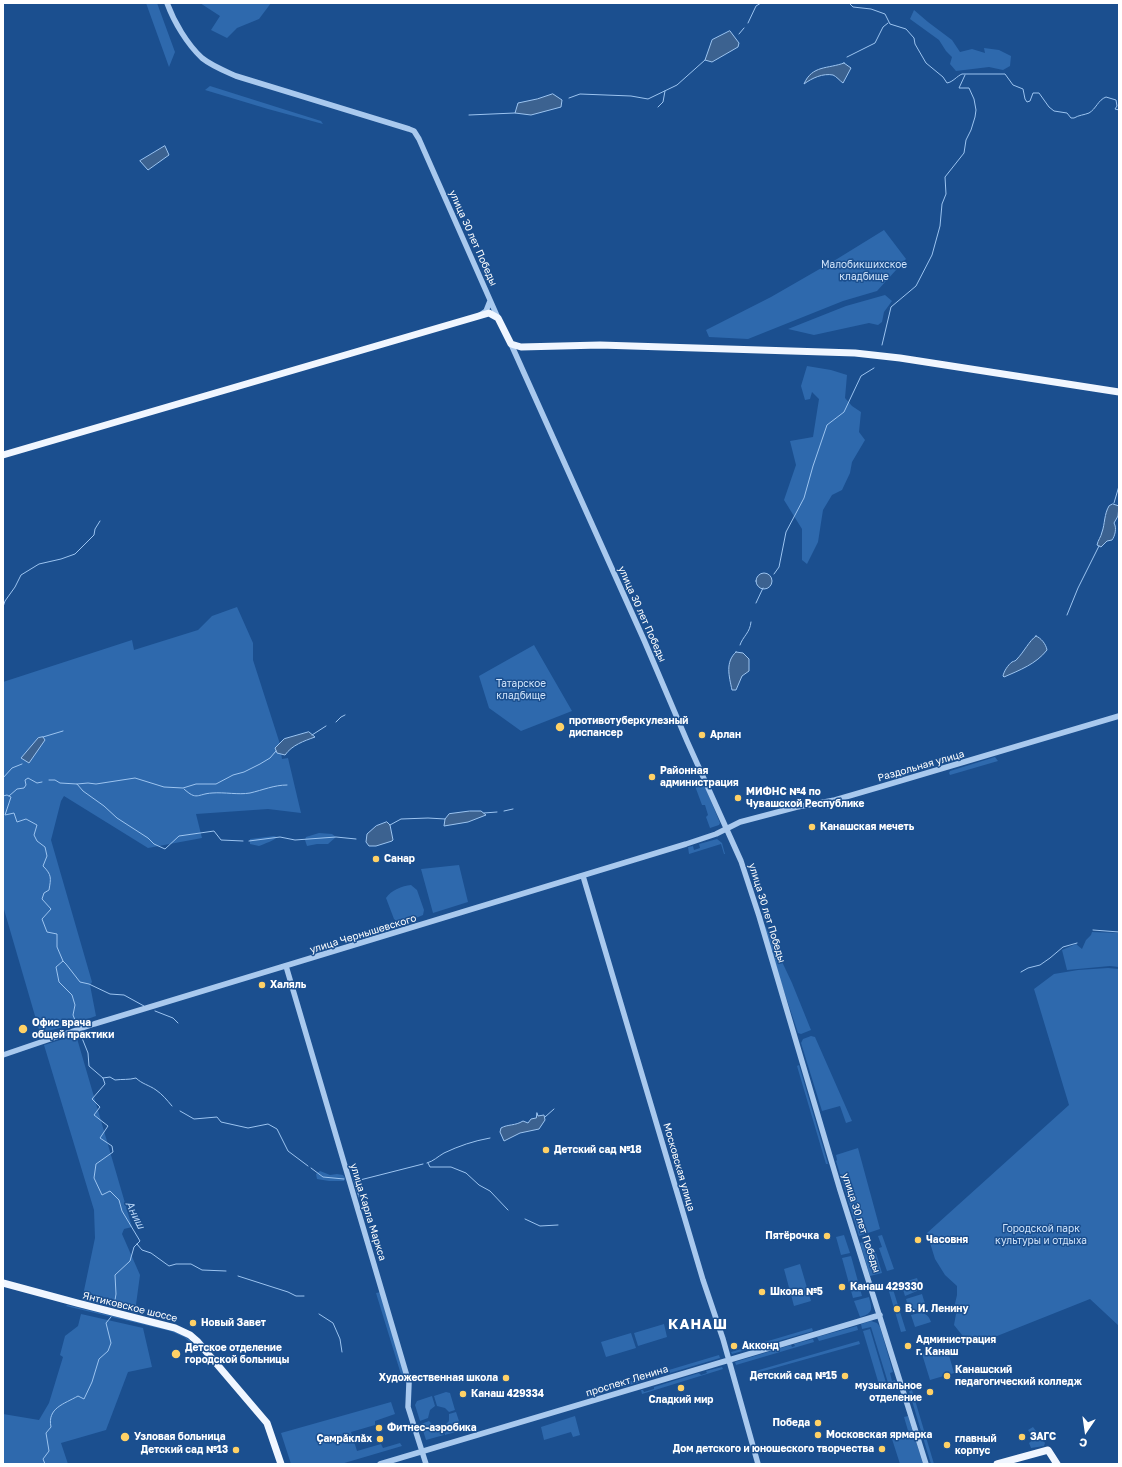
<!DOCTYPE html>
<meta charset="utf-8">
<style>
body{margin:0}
#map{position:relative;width:1122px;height:1467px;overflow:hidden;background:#1b4f8f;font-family:"Golos Text",sans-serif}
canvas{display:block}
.frame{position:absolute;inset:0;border:4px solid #fff;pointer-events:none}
.north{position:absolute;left:1066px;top:1411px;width:40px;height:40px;-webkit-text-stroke:3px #1b4f8f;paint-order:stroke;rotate:193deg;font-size:11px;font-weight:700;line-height:16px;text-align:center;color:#fff}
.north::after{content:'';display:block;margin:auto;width:14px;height:18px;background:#fff;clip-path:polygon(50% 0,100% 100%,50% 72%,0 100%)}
</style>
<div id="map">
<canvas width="1122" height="1467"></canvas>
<div class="frame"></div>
<div class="north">С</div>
</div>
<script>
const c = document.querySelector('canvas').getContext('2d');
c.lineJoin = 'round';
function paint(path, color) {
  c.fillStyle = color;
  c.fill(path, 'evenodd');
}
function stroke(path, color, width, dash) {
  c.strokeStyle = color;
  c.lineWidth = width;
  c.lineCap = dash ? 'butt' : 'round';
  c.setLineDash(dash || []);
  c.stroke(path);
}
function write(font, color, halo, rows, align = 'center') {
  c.font = font + ' "Golos Text",sans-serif';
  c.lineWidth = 3;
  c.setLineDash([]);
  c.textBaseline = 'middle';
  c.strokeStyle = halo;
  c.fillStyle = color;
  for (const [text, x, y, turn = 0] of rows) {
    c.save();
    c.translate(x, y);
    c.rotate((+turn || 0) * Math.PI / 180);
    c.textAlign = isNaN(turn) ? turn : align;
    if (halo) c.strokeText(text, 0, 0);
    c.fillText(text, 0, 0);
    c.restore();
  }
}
const green = new Path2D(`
 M146,3H157L175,52L169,67Z
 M200,3H271L259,19L237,28L227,38L211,30L220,16Z
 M914,10L928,22L952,40L960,52L972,49L985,53L984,48L999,50L1011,56L1010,66L1003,70L989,67L956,71L950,64L952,57L946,51L939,40L910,19Z
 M210,86L321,121L323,124L268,109L205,90Z
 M884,230L906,259L877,291L843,301L748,339L709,337L706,330L771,297L837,259Z
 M885,295L892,301L884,312L882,322L878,325L869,323L814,335L788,329L846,306Z
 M807,366L831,370L847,375L845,398L852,406L861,412L859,432L865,440L852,462L850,473L842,490L832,495L823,510L818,542L807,564L802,560V529L784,500L796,465L790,441L813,437L819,399L812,392L810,399L805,400L801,386Z
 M237,607L253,643V660L279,741L282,759L288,758L301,813L268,809L196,814L202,838L148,848L64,796L61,801L51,840L92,982L90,985L96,1016L71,1025L40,1033L3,906V682L132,640L134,650L198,630L212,616Z
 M534,645L572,711L521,731L489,708L479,676Z
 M995,757L998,761L950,775L949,773L950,771Z
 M703,782L720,823L719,825L710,828L706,817L708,815L705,805H702L695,786Z
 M319,833L332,834L336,837L328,844H317L307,846L305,840L306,837Z
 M274,836L277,837C275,840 264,844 259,846L250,844V839Z
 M717,839L722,843L725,854H724L721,844L689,854L688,847L693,846L694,850L700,848L699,844Z
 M459,865L468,902L433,913L421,869Z
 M411,885L417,890L424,910L423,915C415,918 400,926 394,919L386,898C391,890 402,886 411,885Z
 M762,919L792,983L811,1030L801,1034L798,1033L773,958Z
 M1092,932L1119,933V967L1110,966L1067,970L1062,950L1076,944L1082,949L1086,940L1091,935Z
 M1108,968L1119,969V1326L1090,1299L982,1342L966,1340L954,1325L956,1314L954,1308L957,1295V1286L945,1275L935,1259L927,1233L1069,1105L1034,989L1054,974L1078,970Z
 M76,1035L132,1227L124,1229L122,1234L140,1275L135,1312L82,1300L95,1238L94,1210L44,1045Z
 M811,1036L815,1037L852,1121L846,1123L840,1106L822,1111L801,1043L803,1039Z
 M799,1065L828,1164H826L797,1066Z
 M858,1148L880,1229L859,1236L836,1161L837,1160L836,1155Z
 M320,1171L330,1175L337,1174L343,1175L345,1178L344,1181H329L317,1179L316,1174Z
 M844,1235L850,1253L841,1255L836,1237Z
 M882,1235L894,1269L887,1271L879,1248L882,1247L878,1236Z
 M868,1240L872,1250H875L882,1273L870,1276L860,1243Z
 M851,1256L862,1296L853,1298L842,1258Z
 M800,1264L811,1301L794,1306L784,1269Z
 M917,1278L919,1284L917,1291L905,1296L901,1283Z
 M892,1286L906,1331L901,1332L888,1288Z
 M381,1292L406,1380L403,1381L376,1293Z
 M922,1294L926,1307L910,1312L906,1299Z
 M869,1297C872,1309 874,1313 860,1317L854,1301Z
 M67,1305L172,1330C188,1337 196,1344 207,1357L184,1337L170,1331L66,1306Z
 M919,1313C926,1313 929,1316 931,1322L915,1327L911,1315Z
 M81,1314L143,1328L152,1367L128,1372L106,1430L61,1443L68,1464H3V1414L39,1420L49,1403L63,1357L60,1355L65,1336L78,1326Z
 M871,1321L877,1323L880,1327L893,1372L890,1373L892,1381L895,1380L896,1383L889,1386L871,1327L862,1329L861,1324Z
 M664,1324L667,1337L638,1346L634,1333Z
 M857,1326L858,1330L819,1341L817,1337Z
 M812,1328L813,1331L732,1354L731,1352Z
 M870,1329L887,1386L880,1388L863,1331Z
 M631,1333L636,1348L606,1357L601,1342Z
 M813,1339L814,1342L736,1365L735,1362L791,1345L792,1347L795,1346L794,1344Z
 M859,1341L860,1344L753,1374L752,1372Z
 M947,1348L954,1373L930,1380L922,1354Z
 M719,1355L720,1358L670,1373L669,1371L650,1376L651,1378L624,1387L622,1384Z
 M722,1367L723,1369L642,1394L641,1390H643L644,1392L654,1389V1387L699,1373L701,1375L707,1373L706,1371Z
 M912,1390L934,1464H931L909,1391Z
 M446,1392L450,1393L455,1410L449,1412L445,1408L437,1406L434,1396Z
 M432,1396L435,1406L430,1410L428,1418L420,1421L415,1405L417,1401Z
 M391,1402L395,1414L375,1421V1425L351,1432L357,1451L381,1444L383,1448L400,1443L402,1446L341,1464H291L281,1433Z
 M456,1412L462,1430L445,1435L443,1427L449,1421V1414Z
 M575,1416L580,1435L573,1437L571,1432L544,1440L541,1427Z
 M908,1416L923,1464H900L892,1439L909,1434L904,1417Z
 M429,1421L434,1426L441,1427L444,1435L426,1440L421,1424Z
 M1033,1427L1045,1443L1044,1446L1031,1448L1029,1443L1034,1439L1028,1430Z`);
const water = new Path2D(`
 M730,31L739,43L738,47L712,62L705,60L712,40Z
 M844,63L851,68L843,83C840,81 836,76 833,75C823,73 812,78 804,84C812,65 828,69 844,63Z
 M553,94L562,100L561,107L531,115L515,113L518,103L537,99Z
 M165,146L169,155L148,170L140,161Z
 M1113,504L1119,506L1118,516L1114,523C1117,528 1115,536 1112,540L1107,541L1101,547L1097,545C1098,540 1101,537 1102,532C1105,524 1104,514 1109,506Z
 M756 581a8 8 0 1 1 16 0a8 8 0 1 1-16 0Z
 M1036,636C1041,638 1046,644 1047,650C1036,664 1020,670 1004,677L1003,676C1004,671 1008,665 1012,662C1014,661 1016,661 1017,659C1024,652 1029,641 1036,636Z
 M736,652L743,653L749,659V671L742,676L736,690H732C729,676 725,662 736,652Z
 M309,732L315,737C304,741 292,745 285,755L277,753L275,748L284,739Z
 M43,737L45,740L29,763L21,758L38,738Z
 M470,811H481L486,815L468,822L444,826L445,819L449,814Z
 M387,822L390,825L393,840L392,841L376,846H369L366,842L367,834L376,826Z
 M537,1113L538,1116L544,1115L545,1120L539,1129L520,1133L504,1141L500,1132L501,1128C508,1124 515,1126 523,1121L528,1123L531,1119L536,1118Z`);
const stream = new Path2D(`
 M849,3L853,7L871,9L885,14L890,24L906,29L914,38L915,44L926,63L943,77L947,83C953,82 957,76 962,74H1005L1013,85L1023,89L1025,99L1027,102L1030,101L1033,93H1039L1049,107L1054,111L1067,113L1071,118H1074C1079,115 1084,115 1089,113C1096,109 1098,100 1106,97L1116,100L1117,106L1115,109L1119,110
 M748,23L756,6L761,3
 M739,34L744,28
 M847,57L875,43L883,27L888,23
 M569,98L580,94L631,96L648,99L677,85L705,60
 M658,107L663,102L665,91
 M469,115L515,113
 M882,345L891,307L916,286L932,255L940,226L942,204L946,194L945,177L964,153L966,140L971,130L975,117L976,110L974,99L969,88H959L965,75
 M1114,503L1119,486
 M774,574L779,567L786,532L804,498L813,466L827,425L844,412L861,376L874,368
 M756,603L763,588
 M3,607L5,601L15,587L21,575L39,564L61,559L75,554L94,535L95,529L100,521
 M1067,615L1078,588L1099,546
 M740,645C743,636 750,633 751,622
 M336,722L341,717L345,715
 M312,735L326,726
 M43,737L63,731
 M3,778L12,768L22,764
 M49,780H55L60,783L77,784L83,791L104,806L117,818L148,838L154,844L165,849L179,836L214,831L221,840L243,841
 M77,784L88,783L96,784L135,778L164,787L183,788L196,784H216L233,775L244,772L260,764L270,758L276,751
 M184,789C197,801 197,794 212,793C225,792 238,795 250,793C263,790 274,785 287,785
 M3,796L7,795L11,797L5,815L14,813L17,822L26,819L37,825L34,835L37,841L45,847L47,856L43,866C52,875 51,878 49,890L44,893L42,899L51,909L42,919L47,932L57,934V947L63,961L56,967L59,982L72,995L75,1005L73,1015L75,1020
 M9,796L17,789L24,788L26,785L25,780L28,778L37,783L42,782
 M504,811L513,809
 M484,813L497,812
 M390,825L401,819L428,818L445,819
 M249,841L280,837L295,840L336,837L356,839
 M1093,930L1119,932
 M63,961L66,964L80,982L89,984L110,994L124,995L144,1006
 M1021,972L1028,968L1040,965L1050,958L1063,947L1077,943
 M155,1011L173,1018L178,1023
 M82,1038L88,1053L89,1066L103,1078L105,1084L92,1099L100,1107L94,1115L108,1126L100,1138L112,1146L113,1152L96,1164L94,1178L102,1195L110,1191L119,1200L122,1211L140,1241L134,1247L130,1261L115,1275L116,1294L114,1306
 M103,1078L110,1077L115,1080C122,1079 129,1080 136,1078C142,1084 149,1085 156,1090C162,1094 167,1100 172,1106
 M180,1111L194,1119L217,1117L221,1122L248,1128L268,1124L277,1129L288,1151L308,1166
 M545,1117L554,1109
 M427,1163C434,1161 437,1157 444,1153C459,1146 473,1141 490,1138
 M428,1163L430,1167H451L466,1173L479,1185L490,1191L508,1210
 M311,1168L323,1177L344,1179
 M359,1197L354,1180H360L423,1164
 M361,1202L363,1204L368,1203
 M525,1219L540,1226L558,1225
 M137,1244L142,1250L151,1253L169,1266L176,1264H191L202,1270L226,1271
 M238,1276L288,1292L296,1296H304
 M319,1314L333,1323L340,1339L342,1352
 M45,1464L43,1459L49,1451L46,1433L51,1427C47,1408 64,1404 78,1396L84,1399L92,1382L99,1359L108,1351L111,1343L106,1323L111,1317`);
const minor = new Path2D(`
 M167,3C174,22 187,44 202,58C212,66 225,71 236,76L409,129L414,131L419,139L498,318
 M480,315L486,311L490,301
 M511,344L644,640L687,741L741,861L759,916L840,1190L926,1464
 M583,876L703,1280L723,1339L758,1464
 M286,966L409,1383L408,1407L426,1464
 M3,1055L94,1024L686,844L716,834L740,822L797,807L835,800L883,786L1119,716
 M380,1464L880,1315`);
const major = new Path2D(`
 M3,455L489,313L498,318L511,344L521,347L600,345L855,353L900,358L1119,392
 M3,1283L77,1303L175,1328L190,1335L198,1342L267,1423L281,1464
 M997,1464L1048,1450L1057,1464`);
const markers = [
 [560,727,5,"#ffd166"],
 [702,735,4,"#ffd166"],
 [652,777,4,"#ffd166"],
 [738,798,4,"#ffd166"],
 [812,827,4,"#ffd166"],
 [376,859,4,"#ffd166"],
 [262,985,4,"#ffd166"],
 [23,1029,5,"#ffd166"],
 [546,1150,4,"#ffd166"],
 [827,1236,4,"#ffd166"],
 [918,1240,4,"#ffd166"],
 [842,1287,4,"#ffd166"],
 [762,1292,4,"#ffd166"],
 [897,1309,4,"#ffd166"],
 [193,1323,4,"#ffd166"],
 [734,1346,4,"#ffd166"],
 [908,1346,4,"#ffd166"],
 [176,1354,5,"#ffd166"],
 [845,1376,4,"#ffd166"],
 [947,1376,4,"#ffd166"],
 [506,1378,4,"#ffd166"],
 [681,1388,4,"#ffd166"],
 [930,1392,4,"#ffd166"],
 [463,1394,4,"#ffd166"],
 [818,1423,4,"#ffd166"],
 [379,1428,4,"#ffd166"],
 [818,1435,4,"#ffd166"],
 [125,1437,5,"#ffd166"],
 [1022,1437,4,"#ffd166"],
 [380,1439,4,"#ffd166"],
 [947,1445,4,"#ffd166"],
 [882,1449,4,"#ffd166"],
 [236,1450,4,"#ffd166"]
];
const streetNames = [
 ["улица 30 лет Победы",473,238,66],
 ["улица 30 лет Победы",642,614,66],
 ["Раздольная улица",921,766,-16],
 ["улица 30 лет Победы",767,913,73],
 ["улица Чернышевского",363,934,-17],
 ["Московская улица",679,1167,74],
 ["улица Карла Маркса",368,1212,73],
 ["улица 30 лет Победы",861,1223,72],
 ["Янтиковское шоссе",130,1307,14],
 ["проспект Ленина",627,1381,-17]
];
const parkNames = [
 ["Малобикшихское",864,265],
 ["кладбище",864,277],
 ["Татарское",521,684],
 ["кладбище",521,696],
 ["Городской парк",1041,1229],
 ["культуры и отдыха",1041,1241]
];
const poiNames = [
 ["противотуберкулезный",569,721],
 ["диспансер",569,733],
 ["Арлан",710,735],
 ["Районная",660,771],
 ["администрация",660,783],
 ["МИФНС №4 по",746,792],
 ["Чувашской Республике",746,804],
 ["Канашская мечеть",820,827],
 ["Санар",384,859],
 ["Халяль",270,985],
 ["Офис врача",32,1023],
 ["общей практики",32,1035],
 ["Детский сад №18",554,1150],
 ["Пятёрочка",819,1236,"right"],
 ["Часовня",926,1240],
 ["Канаш 429330",850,1287],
 ["Школа №5",770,1292],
 ["В. И. Ленину",905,1309],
 ["Новый Завет",201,1323],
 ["Администрация",916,1340],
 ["г. Канаш",916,1352],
 ["Акконд",742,1346],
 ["Детское отделение",185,1348],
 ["городской больницы",185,1360],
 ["Канашский",955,1370],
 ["педагогический колледж",955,1382],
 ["Детский сад №15",837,1376,"right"],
 ["Художественная школа",498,1378,"right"],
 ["музыкальное",922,1386,"right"],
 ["отделение",922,1398,"right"],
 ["Канаш 429334",471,1394],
 ["Сладкий мир",681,1400,"center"],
 ["Победа",810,1423,"right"],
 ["Фитнес-аэробика",387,1428],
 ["Московская ярмарка",826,1435],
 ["Узловая больница",134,1437],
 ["ЗАГС",1030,1437],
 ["Çамрǎклǎх",372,1439,"right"],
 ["главный",955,1439],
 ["корпус",955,1451],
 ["Дом детского и юношеского творчества",874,1449,"right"],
 ["Детский сад №13",228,1450,"right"]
];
const waterNames = [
 ["Аниш",135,1215,63]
];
const districtNames = [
 ["КАНАШ",698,1325]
];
paint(green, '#2e69ad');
paint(water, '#3c6290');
stroke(water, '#9cc4f0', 1);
stroke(stream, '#9cc4f0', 1);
stroke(minor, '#a9c9ee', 5.5);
stroke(major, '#f0f6ff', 7);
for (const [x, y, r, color] of markers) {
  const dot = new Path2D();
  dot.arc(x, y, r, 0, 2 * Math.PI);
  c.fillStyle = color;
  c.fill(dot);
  stroke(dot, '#1b4f8f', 1.5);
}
write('10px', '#fff', '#1b4f8f', streetNames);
write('10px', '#cfe3fa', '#1b4f8f', parkNames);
write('bold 10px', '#fff', '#1b4f8f', poiNames, 'left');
write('italic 11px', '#b5d3f5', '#1b4f8f', waterNames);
c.letterSpacing = '1px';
write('bold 14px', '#fff', '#1b4f8f', districtNames);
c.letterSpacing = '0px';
</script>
